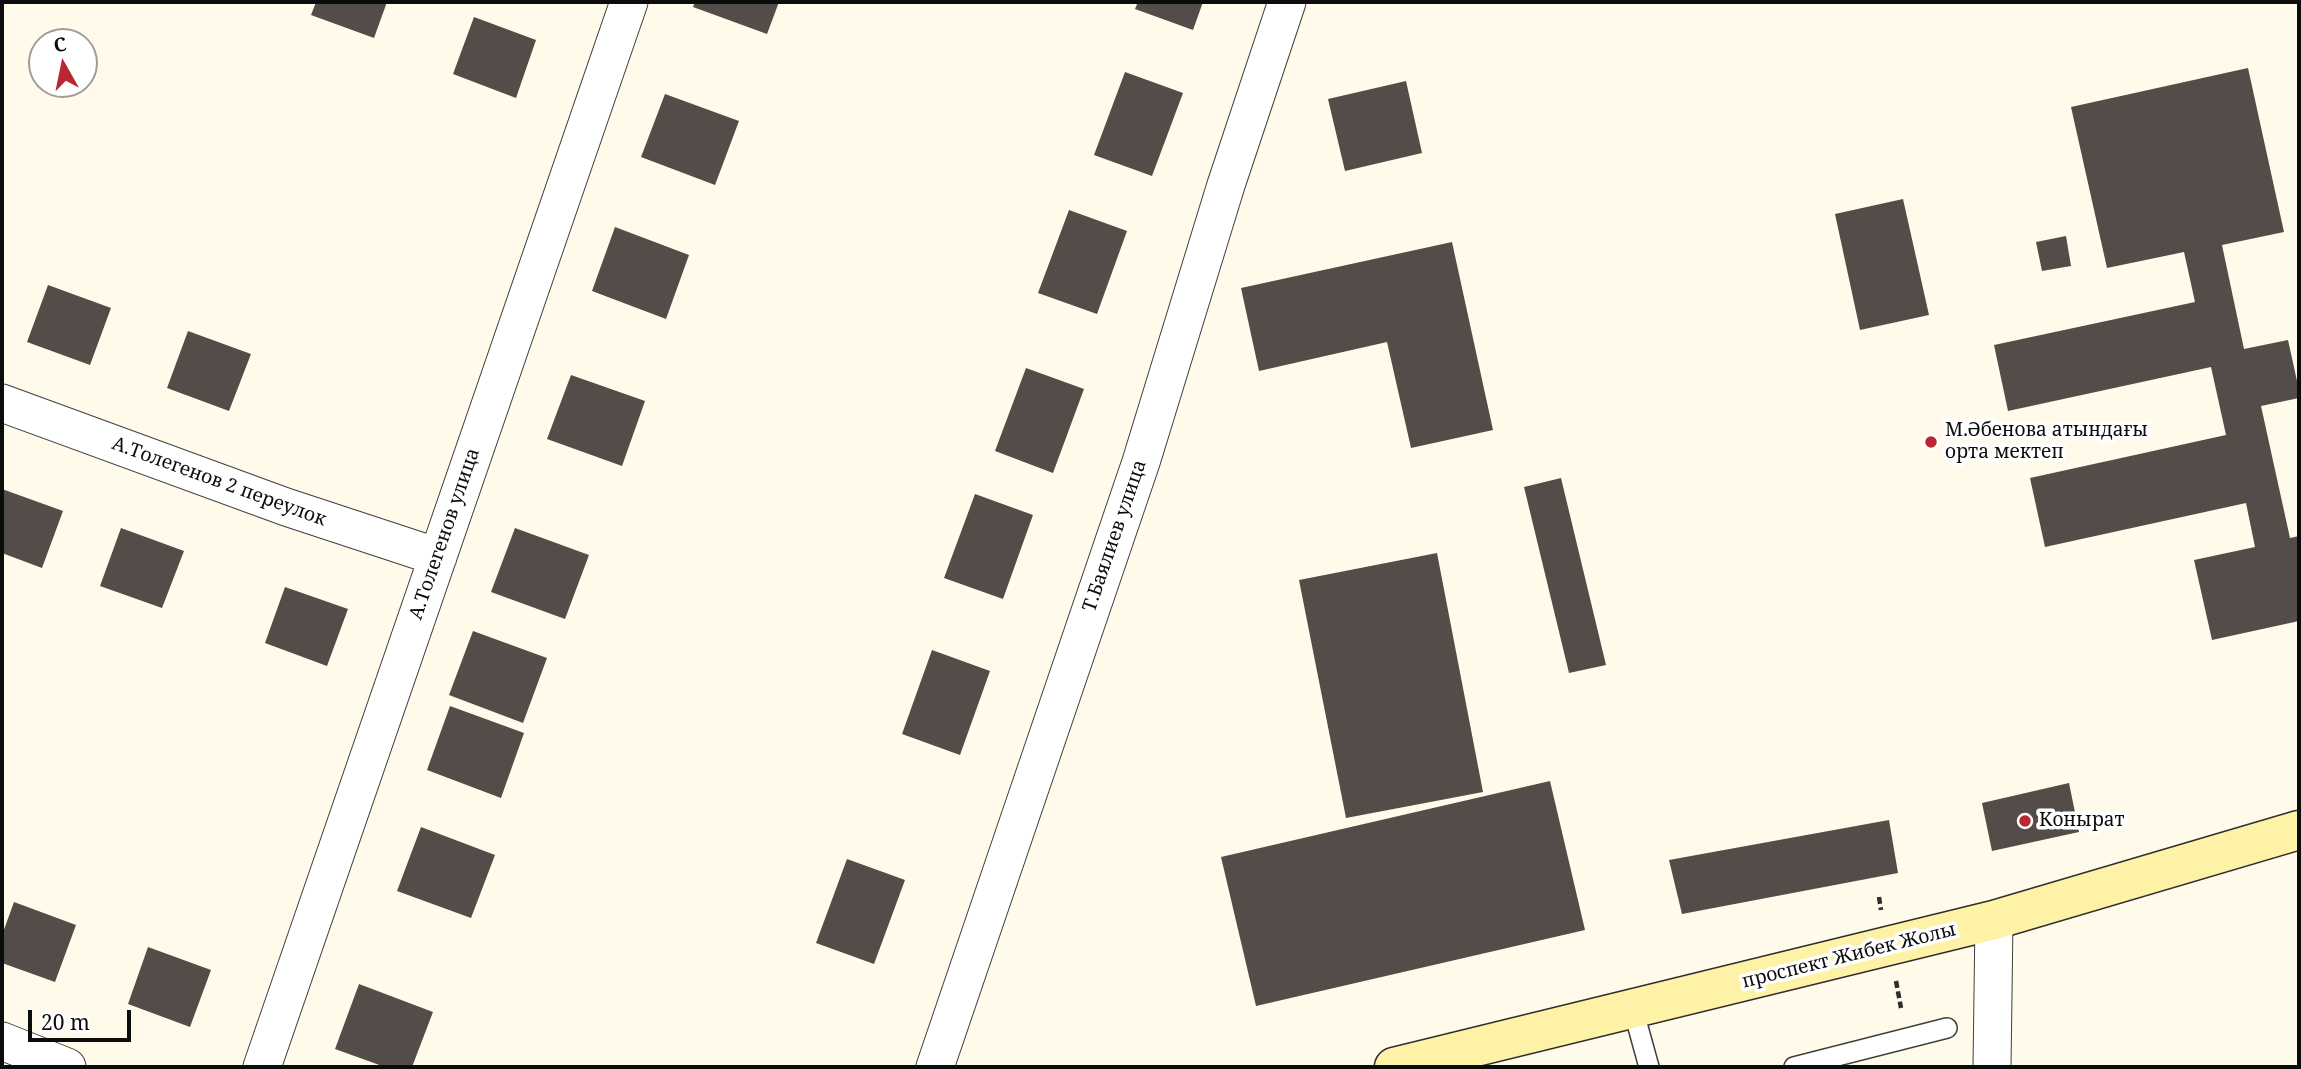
<!DOCTYPE html>
<meta charset="utf-8">
<style>
body{margin:0}
#map{position:relative;width:2301px;height:1069px;overflow:hidden;background:#fffaea;font-family:"Noto Serif",serif}
canvas{display:block}
.frame{position:absolute;inset:0;border:4px solid #0c0c0c;pointer-events:none}
.north{position:absolute;left:28px;top:28px;width:70px;height:70px;box-sizing:border-box;background:#fff;border:2px solid #9e9e9e;border-radius:50%;rotate:351deg;font-size:19px;font-weight:700;line-height:28px;text-align:center;color:#0c0c0c}
.north::after{content:'';display:block;margin:auto;width:24px;height:32px;background:#ba2631;clip-path:polygon(50% 0,100% 100%,50% 72%,0 100%)}
.scale{position:absolute;left:28px;top:1010px;width:103px;height:32px;box-sizing:border-box;border:4px solid #0c0c0c;border-top:0;padding-left:9px;font-size:21px;line-height:24px;white-space:nowrap;color:#0c0c0c;-webkit-text-stroke:5px #fff;paint-order:stroke}
</style>
<div id="map">
<canvas width="2301" height="1069"></canvas>
<div class="frame"></div>
<div class="north">С</div>
<div class="scale">20 m</div>
</div>
<script>
const c = document.querySelector('canvas').getContext('2d');
c.lineJoin = 'round';
function paint(path, color) {
  c.fillStyle = color;
  c.fill(path, 'evenodd');
}
function stroke(path, color, width, dash) {
  c.strokeStyle = color;
  c.lineWidth = width;
  c.lineCap = dash ? 'butt' : 'round';
  c.setLineDash(dash || []);
  c.stroke(path);
}
function write(font, color, halo, rows, align = 'center') {
  c.font = font + ' "Noto Serif",serif';
  c.lineWidth = 7;
  c.setLineDash([]);
  c.textBaseline = 'middle';
  c.strokeStyle = halo;
  c.fillStyle = color;
  for (const [text, x, y, turn = 0] of rows) {
    c.save();
    c.translate(x, y);
    c.rotate((+turn || 0) * Math.PI / 180);
    c.textAlign = isNaN(turn) ? turn : align;
    if (halo) c.strokeText(text, 0, 0);
    c.fillText(text, 0, 0);
    c.restore();
  }
}
const building = new Path2D(`
 M316,2H387L374,38L311,15Z
 M695,2H779L767,34L693,7Z
 M1138,2H1203L1193,30L1135,9Z
 M474,17L536,40L516,98L453,74Z
 M2248,68L2284,232L2222,245L2244,349L2288,340L2299,390V398L2261,406L2290,538L2299,536V621L2212,640L2194,560L2255,547L2246,503L2045,547L2030,478L2226,435L2211,367L2008,411L1994,345L2195,302L2184,252L2107,268L2071,107Z
 M1125,72L1183,93L1152,176L1094,155Z
 M1406,81L1422,153L1345,171L1328,99Z
 M665,94L739,121L715,185L641,157Z
 M1903,199L1929,315L1860,330L1835,214Z
 M1069,210L1127,231L1097,314L1038,293Z
 M615,227L689,255L666,319L592,291Z
 M2066,236L2071,266L2042,271L2036,242Z
 M1452,242L1493,430L1411,448L1387,342L1259,371L1241,288Z
 M48,285L111,308L90,365L27,342Z
 M188,331L251,354L229,411L167,388Z
 M1026,368L1084,389L1053,473L995,451Z
 M571,375L645,401L622,466L547,439Z
 M1561,478L1606,665L1569,673L1524,487Z
 M2,489L63,511L42,568L2,553Z
 M975,494L1033,515L1003,599L944,578Z
 M121,528L184,551L162,608L100,586Z
 M515,528L589,555L565,619L491,592Z
 M1437,553L1483,792L1346,818L1299,580Z
 M285,587L348,609L327,666L265,643Z
 M473,631L547,658L523,723L449,695Z
 M932,650L990,671L960,755L902,734Z
 M450,706L524,733L501,798L427,770Z
 M1550,781L1585,930L1256,1006L1221,857Z
 M2069,783L2079,832L1992,851L1982,803Z
 M1889,820L1898,873L1682,914L1669,860Z
 M421,827L495,855L471,918L397,891Z
 M847,859L905,880L874,964L816,943Z
 M14,902L76,925L55,982L2,963V935Z
 M148,947L211,970L190,1027L128,1004Z
 M359,984L433,1012L412,1067H385L335,1049Z`);
const path = new Path2D(`
 M1879,897L1881,910
 M1896,981L1901,1008`);
const lane = new Path2D(`
 M1633,1009L1649,1067
 M1794,1067L1947,1028`);
const street = new Path2D(`
 M2,403L286,507L438,557
 M2,1041L67,1067
 M262,1067L629,2
 M935,1067L1141,462L1226,185L1287,2
 M1992,1067L1994,920`);
const secondary = new Path2D(`
 M1394,1067L1994,920L2299,830`);
const markers = [
 [1931,442,7,"#ba2631"],
 [2025,821,7,"#ba2631"]
];
const poiNames = [
 ["М.Әбенова атындағы",1945,431],
 ["орта мектеп",1945,453],
 ["Конырат",2039,821]
];
const streetNames = [
 ["А.Толегенов 2 переулок",219,482,20],
 ["А.Толегенов улица",445,534,-71],
 ["Т.Баялиев улица",1115,536,-71],
 ["проспект Жибек Жолы",1849,956,-14]
];
paint(building, '#544c48');
stroke(lane, '#3f3f3f', 22);
stroke(street, '#3f3f3f', 39);
stroke(secondary, '#2e2e2e', 41);
stroke(path, '#2e2e2e', 4.5, [7, 3.5]);
stroke(lane, '#fff', 19);
stroke(street, '#fff', 37);
stroke(secondary, '#fef2a6', 38);
for (const [x, y, r, color] of markers) {
  const dot = new Path2D();
  dot.arc(x, y, r, 0, 2 * Math.PI);
  c.fillStyle = color;
  c.fill(dot);
  stroke(dot, '#fff', 2.5);
}
write('19px', '#0c0c0c', '#fff', poiNames, 'left');
write('19px', '#0c0c0c', '#fff', streetNames);
</script>
